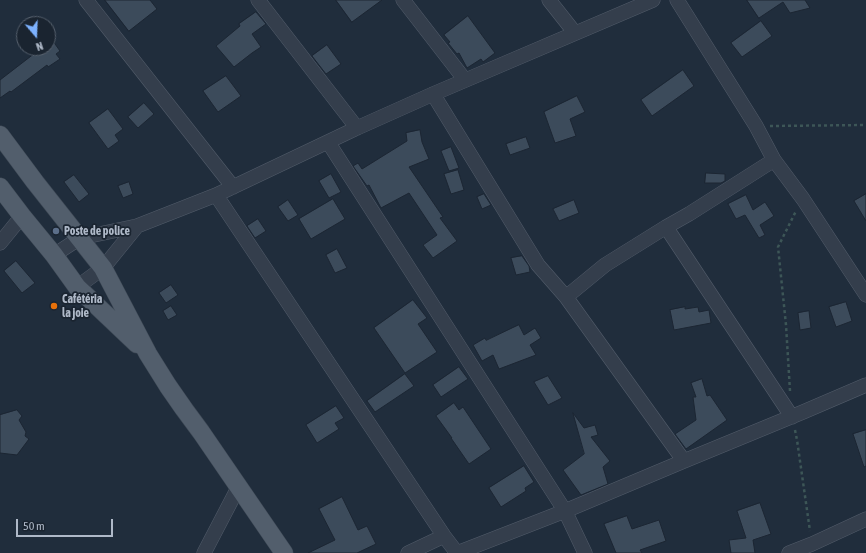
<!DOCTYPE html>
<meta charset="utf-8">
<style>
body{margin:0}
#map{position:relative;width:866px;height:553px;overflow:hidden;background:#202d3c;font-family:"Asap Condensed",sans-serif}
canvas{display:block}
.north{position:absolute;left:16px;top:16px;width:40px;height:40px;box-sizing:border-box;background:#1a2430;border:1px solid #56606d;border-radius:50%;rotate:161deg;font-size:11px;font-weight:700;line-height:16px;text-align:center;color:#afb9c8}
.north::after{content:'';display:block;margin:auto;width:14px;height:18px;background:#7db2ff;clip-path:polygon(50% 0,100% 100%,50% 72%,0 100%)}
.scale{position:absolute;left:16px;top:519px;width:97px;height:18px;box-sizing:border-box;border:2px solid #afb9c8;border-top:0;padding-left:5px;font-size:12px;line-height:14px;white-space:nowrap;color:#afb9c8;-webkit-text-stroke:3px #1a2430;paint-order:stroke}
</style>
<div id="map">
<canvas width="866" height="553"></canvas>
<div class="north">N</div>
<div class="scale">50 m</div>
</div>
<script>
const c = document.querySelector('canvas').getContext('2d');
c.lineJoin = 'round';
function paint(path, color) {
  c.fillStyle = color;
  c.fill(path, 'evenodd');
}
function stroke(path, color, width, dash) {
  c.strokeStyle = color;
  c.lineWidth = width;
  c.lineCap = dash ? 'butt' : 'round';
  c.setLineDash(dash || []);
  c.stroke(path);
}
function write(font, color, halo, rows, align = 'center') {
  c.font = font + ' "Asap Condensed",sans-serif';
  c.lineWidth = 3.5;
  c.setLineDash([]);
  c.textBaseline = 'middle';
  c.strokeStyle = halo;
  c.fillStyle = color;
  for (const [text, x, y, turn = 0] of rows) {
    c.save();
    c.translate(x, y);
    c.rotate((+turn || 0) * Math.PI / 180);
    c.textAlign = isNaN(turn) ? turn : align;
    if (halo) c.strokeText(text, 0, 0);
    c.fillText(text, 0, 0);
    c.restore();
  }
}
const building = new Path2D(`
 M105,0H150L157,9L129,31Z
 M336,0H382L352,22Z
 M747,0H805L810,8L790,13L783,2L759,18Z
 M256,12L266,24L252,34L261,47L252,53L234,67L216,46L240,26L239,24Z
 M468,16L495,53L483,62L481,59L467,68L459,53L457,54L448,43L450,42L444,35Z
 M761,21L772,36L742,57L731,43Z
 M48,34L60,51L56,54L60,59L48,67L47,65L11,92L10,91L0,98V80L35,53L32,48H48Z
 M327,45L341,64L326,74L312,56Z
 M683,70L694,86L652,116L641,100Z
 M226,76L241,96L218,112L203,91Z
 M577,96L585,112L570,119L576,136L555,143L544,112Z
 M144,103L154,114L138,128L128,117Z
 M108,109L123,129L115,135L119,141L108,149L89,123Z
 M420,130L422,142L429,159L409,167L443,217L440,218L457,241L433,258L423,245L437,235L409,193L381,208L369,185L367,186L353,166L358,163L362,169L407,141L406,133Z
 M526,137L530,148L510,155L506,144Z
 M451,147L459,168L449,171L441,151Z
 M458,170L464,190L451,194L444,174Z
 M706,173L725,174V181L721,183H705Z
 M331,174L341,192L329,198L319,181Z
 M74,175L89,194L79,202L64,182Z
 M129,182L133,194L123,198L118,186Z
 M484,194L491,205L482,209L477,197Z
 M866,194V221L854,201Z
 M746,195L753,210L765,202L774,216L760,225L765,235L759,238L745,215L736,219L728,204Z
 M333,199L345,219L311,239L299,219Z
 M288,200L298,215L288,221L278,207Z
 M574,200L579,213L559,221L553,209Z
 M258,219L266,231L255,238L247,226Z
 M337,249L347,268L335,273L326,255Z
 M522,256L529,266L530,272L516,275L511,258Z
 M16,261L35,283L22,293L4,271Z
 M171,285L178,295L166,303L159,293Z
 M413,300L427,318L418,324L437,352L405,373L374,328Z
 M846,302L852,321L836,327L829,307Z
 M171,306L177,315L168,320L163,311Z
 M685,307V309L698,307L699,312L709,310L711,323L674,330L670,310Z
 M809,311L811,328L800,330L798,313Z
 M519,325L524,335L535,328L541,338L530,345L536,355L499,369L493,355L482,361L473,345L485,338L486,340Z
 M459,367L468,379L441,397L433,385Z
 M405,374L414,386L375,412L367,401Z
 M548,376L562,398L548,405L534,382Z
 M702,379L707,396L710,395L727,420L686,449L675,434L696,420L693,397H696L691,383Z
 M454,403L459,410L463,407L491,449L469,464L451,438H452L436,416Z
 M336,406L344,418L335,423L339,429L317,443L306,425Z
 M17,410L22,416L19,420L26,432L25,436L29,439L17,455L0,453V415Z
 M573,413L584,428L595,425L598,435L591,437L610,461L603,467L608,484L581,495L563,470L584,454Z
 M866,430V466L864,467L853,434Z
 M524,466L534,482L525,488L526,491L501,507L489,488Z
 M342,497L358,530L367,526L376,544L357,553H308L335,540L319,509Z
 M760,503L771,534L753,540L755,553H731L729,540L746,538L737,511Z
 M627,516L632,529L659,520L666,541L640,550L642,553H616L604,524Z`);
const path = new Path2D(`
 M770,126L866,125
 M790,391L786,325L778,247L796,211
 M795,430L797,440L810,531`);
const minor = new Path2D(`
 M86,0L233,187
 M258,0L357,128
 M403,0L465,80
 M549,0L575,33
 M677,0L756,126L774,160L803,199L866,295
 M433,94L538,265L566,297L684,461
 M328,142L565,511L585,553
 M216,195L444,536L457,553
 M666,227L792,417
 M0,243L22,216
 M54,255L80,238L137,226L216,195L357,128L433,94L653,0
 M77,287L103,268L137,226
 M566,297L605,265L666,227L689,214L774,160
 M204,553L239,486
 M408,553L444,536
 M457,553L565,511L684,461L803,412L866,385
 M789,553L812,544L866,519`);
const major = new Path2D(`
 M0,135L35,182L103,268L148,354L168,386L184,409L201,432L284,553
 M0,187L22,216L54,255L77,287L137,344`);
const markers = [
 [56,231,4,"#5c6f8a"],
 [54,306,4,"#e8710a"]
];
const poiNames = [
 ["Poste de police",64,231],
 ["Cafétéria",62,299],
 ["la joie",62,313]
];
paint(building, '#3c4b5b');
stroke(building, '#1c2633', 1);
stroke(minor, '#525c6a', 15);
stroke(major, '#3d4855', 19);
stroke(path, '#3d5657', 2.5, [3, 3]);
stroke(minor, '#343e4c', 14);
stroke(major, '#525e6c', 18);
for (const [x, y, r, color] of markers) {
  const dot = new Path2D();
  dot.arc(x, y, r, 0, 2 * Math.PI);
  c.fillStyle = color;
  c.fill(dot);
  stroke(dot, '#1a2430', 1.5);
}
write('bold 12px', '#afb9c8', '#1a2430', poiNames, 'left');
</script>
